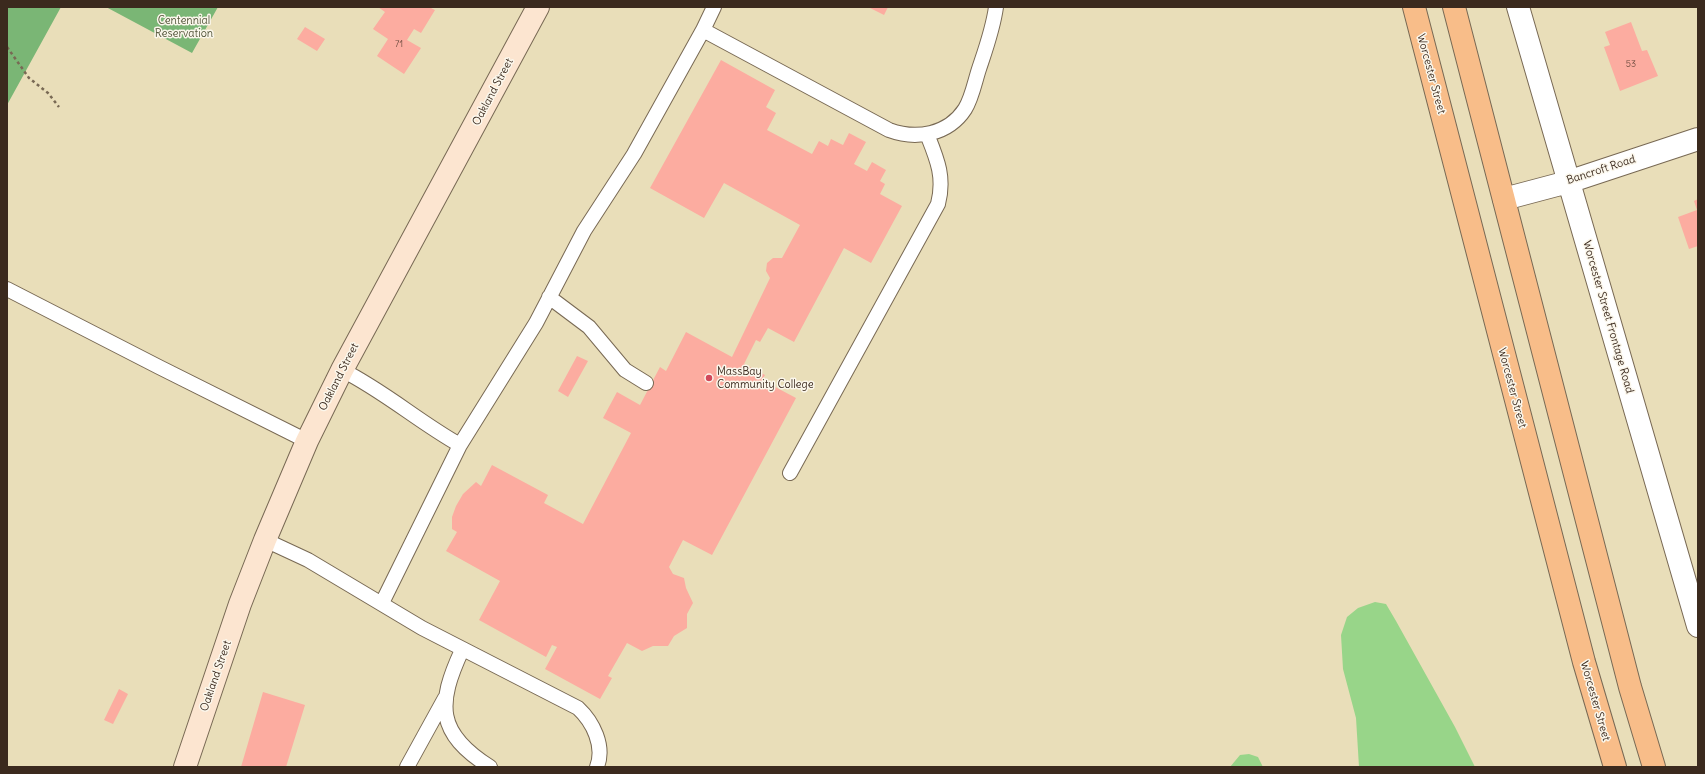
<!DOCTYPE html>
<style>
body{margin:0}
#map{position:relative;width:1705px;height:774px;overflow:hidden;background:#e9deb9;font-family:Delius,sans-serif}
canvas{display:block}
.frame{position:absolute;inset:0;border:8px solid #3b2a1e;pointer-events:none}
</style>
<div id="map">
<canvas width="1705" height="774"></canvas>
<div class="frame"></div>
</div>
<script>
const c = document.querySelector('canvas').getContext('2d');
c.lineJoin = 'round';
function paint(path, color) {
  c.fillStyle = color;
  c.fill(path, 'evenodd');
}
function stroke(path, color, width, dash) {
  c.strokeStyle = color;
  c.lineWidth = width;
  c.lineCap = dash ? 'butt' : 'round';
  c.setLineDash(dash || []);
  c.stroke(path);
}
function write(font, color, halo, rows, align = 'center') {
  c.font = font + ' Delius,sans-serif';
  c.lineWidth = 3;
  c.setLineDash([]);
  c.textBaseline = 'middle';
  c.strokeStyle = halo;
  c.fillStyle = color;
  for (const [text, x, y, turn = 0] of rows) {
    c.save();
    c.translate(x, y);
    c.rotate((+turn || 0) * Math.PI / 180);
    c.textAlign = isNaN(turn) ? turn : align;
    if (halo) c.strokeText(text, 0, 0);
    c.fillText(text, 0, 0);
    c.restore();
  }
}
const green = new Path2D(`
 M1375,602L1386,604L1396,621L1455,727L1475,767H1359L1356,718L1343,669L1341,635L1347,617L1358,608Z
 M1249,754L1258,757L1263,767H1230L1240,755Z`);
const forest = new Path2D(`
 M7,7H61L7,105Z
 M106,7H218L192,53Z`);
const building = new Path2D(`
 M378,7H429L435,10L421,33L414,29L407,40L421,48L404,74L377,56L388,39L373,29L385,12Z
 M868,7H888L884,15Z
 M1631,22L1642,51L1647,50L1658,76L1620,91L1604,47L1610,45L1605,32Z
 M305,27L325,39L317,51L297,39Z
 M721,60L775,90L766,107L776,113L767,130L812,154L819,141L828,146L831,139L843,145L849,133L866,142L854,164L867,171L872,162L886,170L880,181L885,184L880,194L902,206L871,263L844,248L794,342L768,328L760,342L756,340L744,364L765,375L762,380L796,398L712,555L683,540L669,567L673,574L684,578L686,588L693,603L687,614V628L674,636L668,646H653L642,651L627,643L608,676L612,678L600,699L545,669L557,647L552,645L546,657L479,620L500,581L446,551L457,532L452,529V517L456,506L463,494L476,482L481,486L492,465L548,495L544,503L583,524L631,433L603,418L617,392L640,405L660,367L666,371L686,332L732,357L770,278L766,271L767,263L773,258H782L800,225L724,183L704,218L650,188Z
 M1698,199V246L1689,249L1678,217L1697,210L1694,201Z
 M577,356L588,361L568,397L558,391Z
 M119,689L128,694L113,724L104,720Z
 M263,692L305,705L286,767H241Z`);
const path = new Path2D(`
 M7,47L29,78L48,93L59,107`);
const lane = new Path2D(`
 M703,30L714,7
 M7,289L159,367L307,441
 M549,297L589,327L625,370L646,383
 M342,370C384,391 419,422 460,445
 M790,473L938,204C945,177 937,159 927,134
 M265,540L308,560L422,628L578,708C593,722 605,746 597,767
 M382,603L460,445L536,323L584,231L634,154L703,30L889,130C916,140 948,135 965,109C972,98 975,81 979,69C986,48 993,29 996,7
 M462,650C437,704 436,733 490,767
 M407,767L445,698`);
const street = new Path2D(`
 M1518,7L1698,626
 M1504,199L1568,182L1698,139`);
const secondary = new Path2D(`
 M185,767L240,604L265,540L307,441L342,370L538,7`);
const highway = new Path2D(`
 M1414,7L1584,662L1615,767
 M1454,7L1630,687L1654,767`);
const markers = [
 [709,378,4,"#d1495b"]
];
const numberNames = [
 ["71",399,44],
 ["53",1631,64]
];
const parkNames = [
 ["Centennial",184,21],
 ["Reservation",184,34]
];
const streetNames = [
 ["Worcester Street",1431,74,75],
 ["Oakland Street",493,92,-62],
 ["Bancroft Road",1601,170,-18],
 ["Worcester Street Frontage Road",1608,317,74],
 ["Oakland Street",339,377,-63],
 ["Worcester Street",1512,388,75],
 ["Oakland Street",216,676,-71],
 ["Worcester Street",1595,701,74]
];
const poiNames = [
 ["MassBay",717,372],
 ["Community College",717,385]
];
paint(green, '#98d589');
paint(forest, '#7ab675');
paint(building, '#fcaca0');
stroke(lane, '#786954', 16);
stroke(street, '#786954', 24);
stroke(secondary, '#786954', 24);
stroke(highway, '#786954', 24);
stroke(path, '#786954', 2.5, [3, 3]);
stroke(lane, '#fff', 14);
stroke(street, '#fff', 22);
stroke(secondary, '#fce5d0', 22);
stroke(highway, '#f8bd89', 22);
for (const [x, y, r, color] of markers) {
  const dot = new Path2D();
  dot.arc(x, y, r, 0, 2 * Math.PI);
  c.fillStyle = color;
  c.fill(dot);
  stroke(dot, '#fbf7ec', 1.5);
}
write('9px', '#6b4a3e', null, numberNames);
write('11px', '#525539', '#fbf7ec', parkNames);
write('11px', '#3b2a1e', '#fbf7ec', streetNames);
write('11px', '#3b2a1e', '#fbf7ec', poiNames, 'left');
</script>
